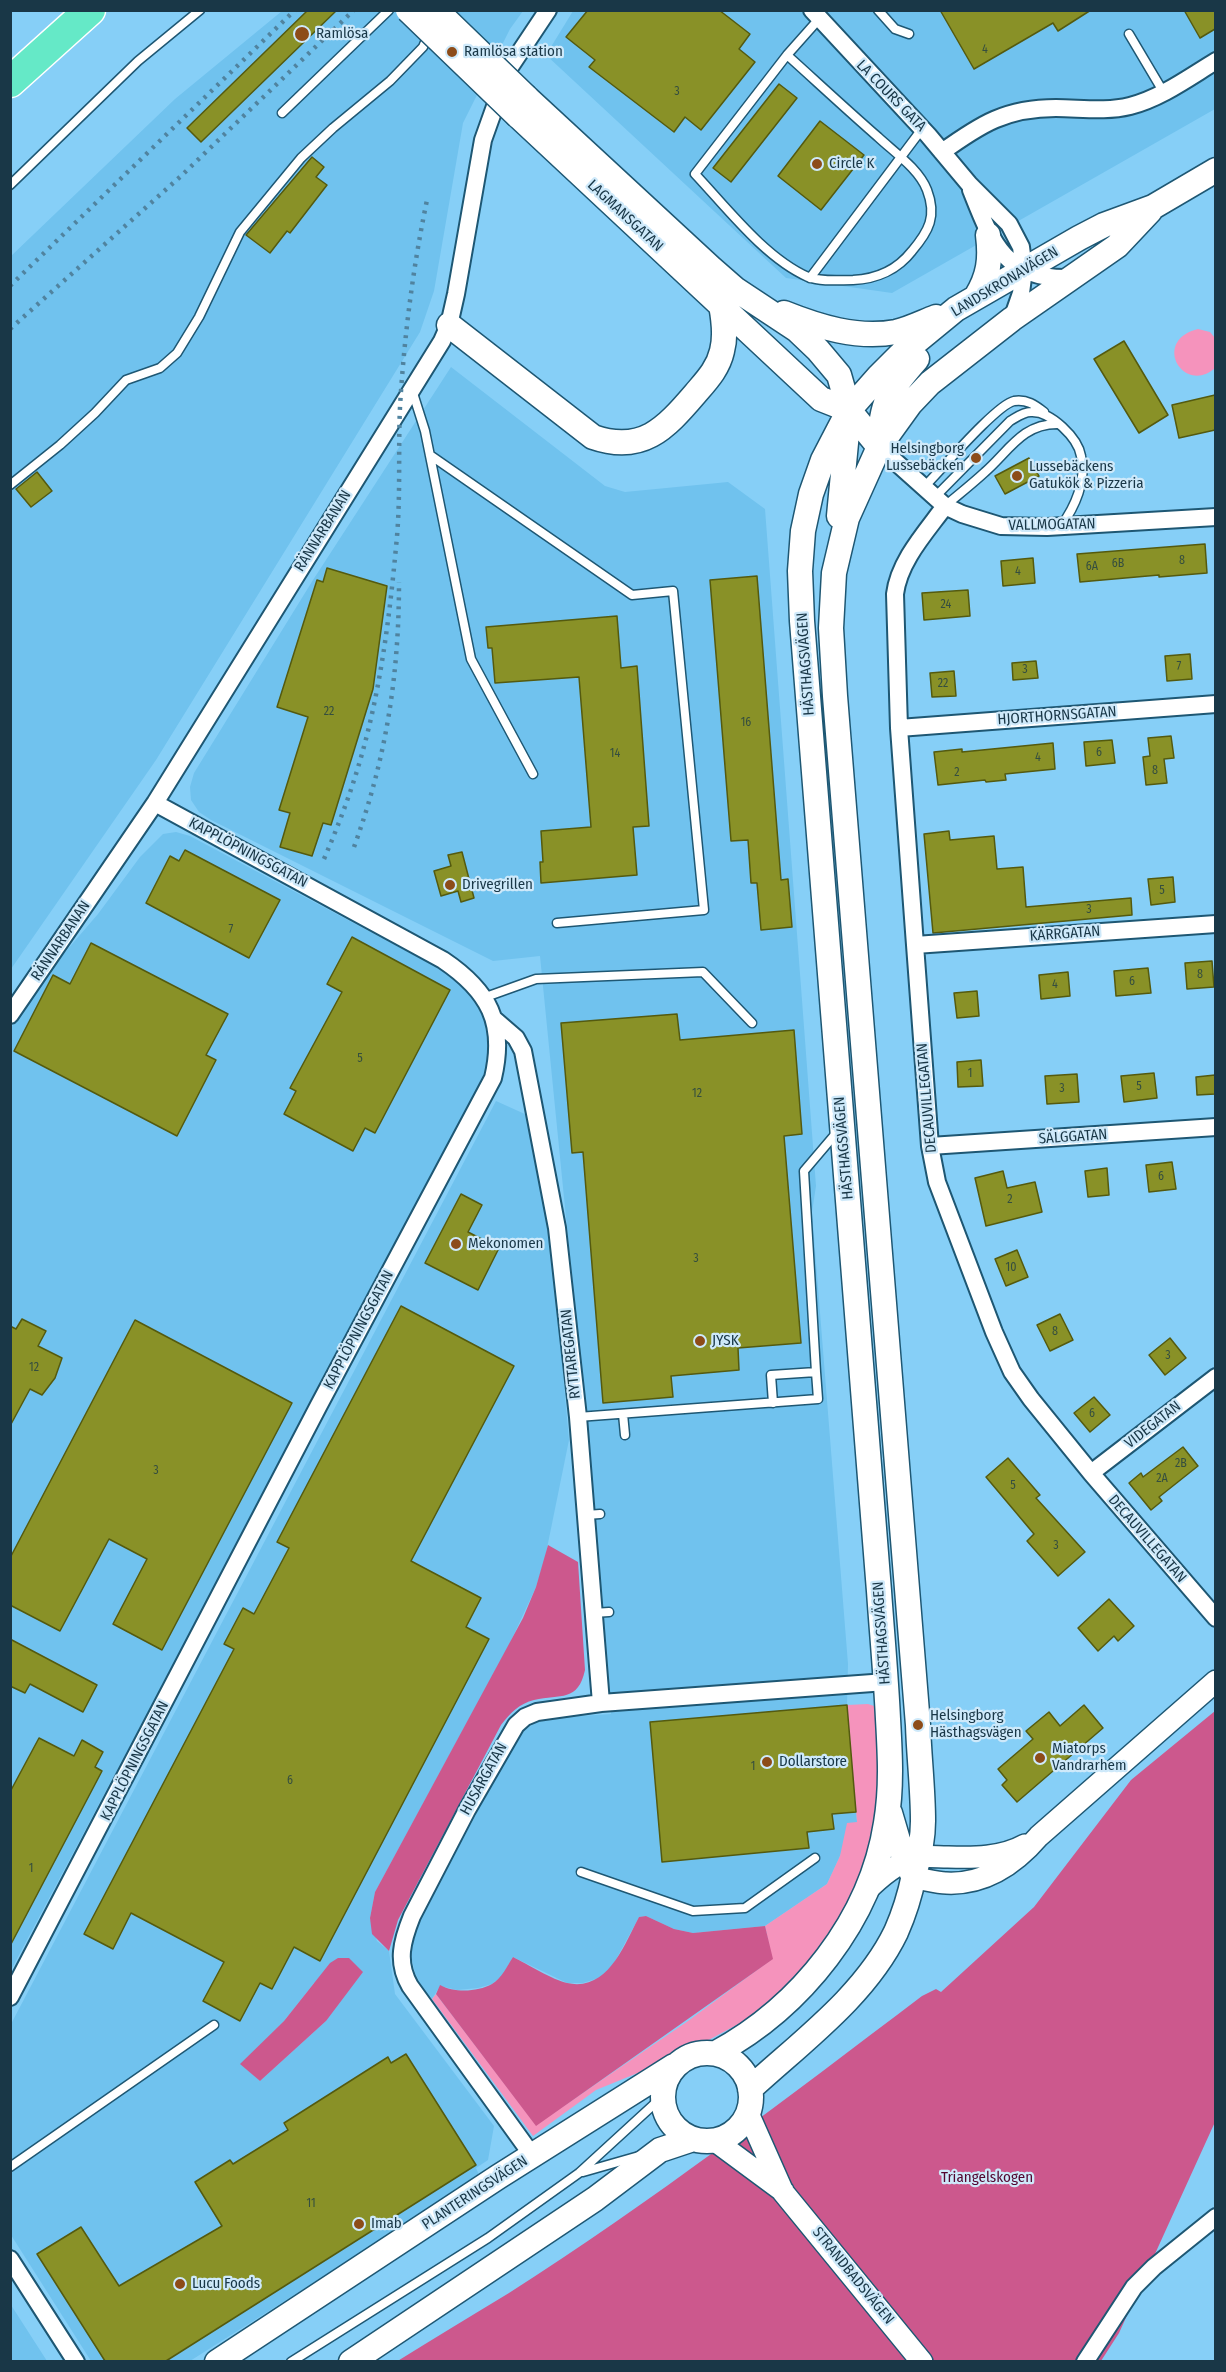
<!DOCTYPE html>
<meta charset="utf-8">
<style>
body{margin:0}
#map{position:relative;width:1226px;height:2372px;overflow:hidden;background:#86cff7;font-family:"Fira Sans Condensed",sans-serif}
canvas{display:block}
.frame{position:absolute;inset:0;border:12px solid #193747;pointer-events:none}
</style>
<div id="map">
<canvas width="1226" height="2372"></canvas>
<div class="frame"></div>
</div>
<script>
const c = document.querySelector('canvas').getContext('2d');
c.lineJoin = 'round';
function paint(path, color) {
  c.fillStyle = color;
  c.fill(path, 'evenodd');
}
function stroke(path, color, width, dash) {
  c.strokeStyle = color;
  c.lineWidth = width;
  c.lineCap = dash ? 'butt' : 'round';
  c.setLineDash(dash || []);
  c.stroke(path);
}
function write(font, color, halo, rows, align = 'center') {
  c.font = font + ' "Fira Sans Condensed",sans-serif';
  c.lineWidth = 4.5;
  c.setLineDash([]);
  c.textBaseline = 'middle';
  c.strokeStyle = halo;
  c.fillStyle = color;
  for (const [text, x, y, turn = 0] of rows) {
    c.save();
    c.translate(x, y);
    c.rotate((+turn || 0) * Math.PI / 180);
    c.textAlign = isNaN(turn) ? turn : align;
    if (halo) c.strokeText(text, 0, 0);
    c.fillText(text, 0, 0);
    c.restore();
  }
}
const built = new Path2D(`
 M282,11H523L510,29L463,123L434,291L420,332L156,760L11,969L10,257L175,99Z
 M573,11H1215V109L892,293L786,278L546,55Z
 M451,367L605,486L625,492L728,482L765,509L816,1186L812,1212L848,1664L847,1705L857,1822L845,1841L840,1856L827,1884L765,1926L693,1933L674,1929L646,1916L639,1917L612,1967L599,1978L583,1983H567L513,1957L502,1976L492,1984L478,1988L457,1990L440,1986L432,1999L423,1989L415,1973L411,1955L414,1931L519,1734L537,1722L566,1717L611,1714L590,1459L540,956L493,961L211,820L199,812L191,800L190,787L194,773L313,580Z
 M176,832L190,836L455,977L470,991L490,1026V1051L483,1078L452,1138L11,1970V1028L48,972L98,914L140,857L163,834Z
 M496,1101L527,1115L550,1230L569,1440L545,1558L536,1587L509,1645L375,1892L370,1918L377,1941L389,1951L395,1994L494,2126L488,2160L476,2168L480,2177L190,2361H91L11,2235V2024ZM314,1983L326,2021L260,2081L241,2064L284,2021Z
 M10,2305H11L47,2361H11Z`);
const green = new Path2D(`
 M1198,329L1210,332L1215,338L1216,367C1185,397 1150,341 1198,329Z
 M868,1704L874,1706L878,1713L880,1786L869,1853L854,1893L841,1916L815,1954L777,1994L744,2021L677,2057L596,2090L533,2136L432,1999L436,1994L536,2125L688,2021L772,1959L765,1926L827,1884L840,1856L847,1823L857,1822L847,1705Z`);
const forest = new Path2D(`
 M548,1545L578,1562L585,1670C578,1702 561,1694 534,1700C520,1703 509,1714 501,1725L398,1920L389,1951L372,1934L370,1918L375,1892L523,1618L536,1587Z
 M1215,1711V2122L1119,2333L1101,2361L396,2362C433,2339 471,2316 509,2293C652,2202 787,2098 922,1996L936,1989L941,1992L1034,1907L1131,1780Z
 M646,1916L674,1929L693,1933L765,1926L773,1959L536,2126L436,1994L440,1985C454,1993 478,1992 492,1984C502,1978 507,1966 513,1957C527,1964 553,1980 567,1983C608,1992 624,1945 639,1917Z
 M338,1958H349L363,1972L326,2021L260,2081L240,2064L284,2021L330,1963Z`);
const building = new Path2D(`
 M308,10H337L201,142L187,128Z
 M588,10H719L750,34L739,49L755,62L701,130L685,117L674,132L589,67L595,60L566,37Z
 M940,10H1091L1058,31L1053,23L974,69Z
 M1184,10H1215V29L1200,38Z
 M779,84L797,98L731,182L713,168Z
 M820,121L864,155L821,210L778,176Z
 M312,157L324,167L316,177L327,185L290,233L287,231L270,253L246,235Z
 M1124,341L1168,415L1139,433L1094,359Z
 M1215,395V430L1179,438L1172,405Z
 M1029,458L1039,476L1005,494L995,476Z
 M37,472L52,491L31,507L16,489Z
 M1205,544L1207,573L1159,577V575L1080,582L1077,554Z
 M1033,558L1035,583L1003,586L1001,561Z
 M327,568L387,586L373,689L331,825L323,823L312,856L280,847L290,813L279,810L308,717L277,707L317,580L323,582Z
 M757,576L781,880L788,879L792,927L761,930L757,883H751L748,840L731,841L710,580Z
 M968,590L970,616L924,620L922,593Z
 M617,616L621,668L637,666L649,826L633,827L637,875L541,883L540,862H543L541,831L591,827L579,677L495,683L492,648H488L486,627Z
 M1190,654L1192,679L1167,681L1165,656Z
 M1036,661L1038,678L1013,680L1012,663Z
 M954,671L956,696L932,697L930,673Z
 M1171,736L1174,758L1164,759L1167,783L1146,785L1143,757L1150,756L1148,738Z
 M1112,740L1115,763L1086,766L1084,742Z
 M1053,743L1055,769L1005,774L1006,780L986,782L985,780L938,785L934,752L962,749V752Z
 M949,831L950,840L994,836L997,869L1023,867L1026,907L1131,898L1132,915L933,933L924,834Z
 M185,850L280,900L249,958L146,903L170,856L179,861Z
 M462,852L474,898L461,902L458,891L441,896L434,871L451,866L448,855Z
 M1173,877L1175,902L1151,905L1148,879Z
 M352,937L450,990L375,1133L365,1128L353,1151L284,1114L296,1091L290,1088L342,992L327,984Z
 M91,943L228,1014L206,1055L216,1060L177,1136L14,1051L53,975L70,984Z
 M1212,961L1214,987L1187,989L1185,963Z
 M1148,968L1151,993L1116,996L1114,971Z
 M1068,972L1070,996L1041,999L1039,975Z
 M977,991L979,1016L957,1018L954,993Z
 M677,1014L680,1040L794,1030L802,1134L784,1136L801,1343L738,1348L739,1370L671,1376L673,1397L603,1403L583,1152L572,1153L561,1023Z
 M981,1060L983,1086L958,1087L957,1062Z
 M1154,1073L1157,1098L1124,1102L1121,1076Z
 M1077,1074L1079,1102L1047,1104L1045,1076Z
 M1215,1075V1094L1197,1095L1196,1077Z
 M1172,1162L1176,1189L1149,1192L1146,1165Z
 M1107,1168L1109,1195L1088,1197L1085,1171Z
 M1003,1171L1007,1188L1035,1182L1042,1212L986,1226L975,1178Z
 M461,1194L482,1205L468,1232L499,1248L478,1290L425,1263Z
 M1017,1250L1028,1277L1006,1286L995,1259Z
 M401,1306L514,1366L411,1561L481,1598L466,1627L489,1639L320,1961L294,1947L272,1989L260,1983L240,2021L203,2001L224,1962L131,1913L113,1949L84,1934L234,1649L224,1644L243,1608L254,1614L289,1548L277,1542Z
 M1060,1314L1073,1340L1050,1351L1037,1325Z
 M22,1319L46,1331L38,1346L62,1358L55,1378L42,1395L30,1389L10,1426V1326L16,1329Z
 M135,1320L292,1403L162,1650L113,1624L147,1559L109,1539L60,1631L10,1605V1558Z
 M1170,1338L1186,1358L1165,1375L1149,1355Z
 M1094,1397L1110,1415L1090,1432L1074,1413Z
 M1183,1447L1198,1466L1159,1497L1162,1501L1151,1510L1129,1483L1141,1473L1143,1477Z
 M1008,1458L1040,1495L1036,1498L1085,1552L1058,1576L1027,1541L1034,1534L986,1477Z
 M1109,1599L1134,1626L1118,1641L1114,1636L1098,1651L1078,1628Z
 M10,1639L97,1685L83,1712L30,1684L25,1693L10,1686Z
 M847,1705L856,1812L832,1814L834,1829L807,1832L809,1848L662,1862L650,1722Z
 M1084,1705L1103,1728L1017,1802L1002,1785L1007,1780L998,1769L1033,1739L1026,1731L1049,1712L1060,1726Z
 M39,1738L74,1756L82,1740L103,1752L95,1767L102,1771L10,1946V1792Z
 M406,2054L476,2165L166,2361H105L37,2254L81,2227L119,2286L222,2226L195,2182L230,2160L233,2164L288,2130L284,2123L388,2057L391,2063Z`);
const service = new Path2D(`
 M878,10L895,29L909,34
 M1129,34L1164,93
 M787,55C817,82 847,110 878,137C894,152 919,169 927,190C937,216 929,231 912,251C898,269 877,279 853,280C839,280 822,282 808,277C765,258 727,208 695,174L787,55L819,19
 M282,113L389,10
 M10,185L138,61L200,10
 M810,278L922,129
 M412,390L425,431L471,659L533,774
 M430,455L632,595L673,591L704,910L557,923
 M10,485L60,445L95,413L126,380L160,368L177,353L199,317L240,232L301,158L333,128L390,81L423,47L428,35
 M924,487C941,470 996,405 1014,401C1027,399 1035,405 1044,412
 M935,497L1010,421C1017,417 1023,412 1031,412C1051,411 1078,438 1081,456C1087,480 1075,507 1061,526
 M945,506C958,495 972,484 985,472C1009,451 1022,424 1057,424
 M483,998L536,979L703,972L752,1023
 M816,1372L804,1171L838,1131
 M623,1414L625,1435
 M578,1417L818,1399L816,1372L771,1375L773,1403
 M586,1515L600,1514
 M593,1613L609,1612
 M581,1872L693,1911L745,1908L815,1858
 M10,2167L214,2025
 M583,2172L639,2156
 M291,2362L488,2238L579,2173L662,2097`);
const minor = new Path2D(`
 M812,10L928,135L969,184L1009,224L1021,247L1024,270L1021,293L1012,319
 M942,152C981,124 1006,108 1056,108C1080,108 1106,112 1130,106C1161,98 1188,78 1216,61
 M971,190C992,243 1005,280 1070,278
 M879,447L945,506L962,514L1001,526L1047,527L1216,517
 M945,506C926,532 899,561 895,594L899,728L915,945L930,1146L937,1182L994,1332L1012,1372L1031,1399L1091,1473L1216,1618
 M899,728L1216,704
 M915,945L1216,924
 M10,1015L155,803L442,341L449,325L456,294L483,140L508,70L548,10
 M494,1019L516,1038L523,1051L557,1228L578,1417L601,1703
 M930,1146L1216,1127
 M1091,1473L1216,1377
 M10,1997L319,1405L493,1078C506,1023 489,991 443,960L155,803
 M532,2155L410,1986C396,1962 402,1941 412,1916L467,1810L516,1725L525,1717L537,1712L601,1703L886,1682
 M10,2259L76,2362
 M1085,2362L1134,2287L1154,2267L1216,2217`);
const tertiary = new Path2D(`
 M914,1878C924,1879 936,1883 946,1883C984,1885 1015,1864 1039,1836L1216,1681
 M865,1892C880,1877 898,1861 920,1857C929,1856 938,1857 948,1857C973,1858 1002,1858 1025,1845
 M748,2113L783,2192L922,2362
 M714,2140L783,2191`);
const secondary = new Path2D(`
 M526,97L711,268L735,289L797,330L818,350L839,375L849,410L879,447
 M518,116L821,399L849,410
 M976,297C989,276 991,259 988,235
 M784,313C819,327 857,339 896,332C909,329 923,322 936,317
 M449,325L593,437C642,454 665,429 695,394C706,381 718,369 722,351C726,336 724,321 721,305
 M879,447C882,401 887,393 917,359
 M839,516L848,422
 M890,1813L900,1847L914,1878
 M663 2097a44 44 0 1 1 88 0a44 44 0 1 1-88 0Z
 M716,2053C801,2007 871,1920 886,1823C892,1788 890,1754 888,1719C886,1676 882,1634 879,1591L802,621L800,571L803,531L811,494L823,460L849,410L879,376L900,355L956,309L1079,238L1104,225L1153,207L1216,170
 M750,2089C801,2042 865,1996 896,1932C904,1914 910,1895 914,1875C919,1858 923,1839 923,1821C923,1789 919,1757 918,1725L835,696L831,628L834,573L847,518L879,447L910,404L930,383L1012,319L1117,246L1150,211
 M217,2362L498,2177L674,2066
 M351,2362L595,2199L660,2150L693,2139`);
const motorway = new Path2D(`
 M10,82L90,10`);
const rail = new Path2D(`
 M10,286L295,10
 M10,329L181,176L354,10
 M354,847C386,759 399,676 399,582
 M324,859C336,831 347,803 356,774C379,701 389,623 396,547C401,500 398,453 400,407C404,338 413,267 427,200`);
const secondaryBridge = new Path2D(`
 M408,10L518,116
 M436,10L526,97`);
const markers = [
 [302,34,8,"#8d4c19"],
 [452,52,6,"#8d4c19"],
 [817,164,6,"#8d4c19"],
 [976,458,6,"#8d4c19"],
 [1017,476,6,"#8d4c19"],
 [450,885,6,"#8d4c19"],
 [456,1244,6,"#8d4c19"],
 [700,1341,6,"#8d4c19"],
 [918,1725,6,"#8d4c19"],
 [1040,1758,6,"#8d4c19"],
 [767,1762,6,"#8d4c19"],
 [359,2224,6,"#8d4c19"],
 [180,2284,6,"#8d4c19"]
];
const numberNames = [
 ["4",985,50],
 ["3",677,92],
 ["8",1182,561],
 ["6B",1118,564],
 ["6A",1092,567],
 ["4",1018,572],
 ["24",946,605],
 ["7",1179,667],
 ["3",1025,670],
 ["22",943,684],
 ["22",329,712],
 ["16",746,723],
 ["6",1099,753],
 ["14",615,754],
 ["4",1038,758],
 ["8",1155,771],
 ["2",957,773],
 ["5",1162,891],
 ["3",1089,910],
 ["7",231,930],
 ["8",1200,975],
 ["6",1132,982],
 ["4",1055,985],
 ["5",360,1059],
 ["1",970,1074],
 ["5",1139,1087],
 ["3",1062,1089],
 ["12",697,1094],
 ["6",1161,1177],
 ["2",1010,1200],
 ["3",696,1259],
 ["10",1011,1268],
 ["8",1055,1332],
 ["3",1168,1356],
 ["12",34,1368],
 ["6",1092,1414],
 ["2B",1181,1464],
 ["3",156,1471],
 ["2A",1162,1479],
 ["5",1013,1486],
 ["3",1056,1546],
 ["1",753,1767],
 ["6",290,1781],
 ["1",31,1869],
 ["11",311,2204]
];
const poiNames = [
 ["Ramlösa",316,34],
 ["Ramlösa station",464,52],
 ["Circle K",829,164],
 ["Helsingborg",964,449,"right"],
 ["Lussebäcken",964,466,"right"],
 ["Lussebäckens",1029,467],
 ["Gatukök & Pizzeria",1029,484],
 ["Drivegrillen",462,885],
 ["Mekonomen",468,1244],
 ["JYSK",712,1341],
 ["Helsingborg",930,1716],
 ["Hästhagsvägen",930,1733],
 ["Miatorps",1052,1749],
 ["Vandrarhem",1052,1766],
 ["Dollarstore",779,1762],
 ["Imab",371,2224],
 ["Lucu Foods",192,2284]
];
const streetNames = [
 ["LA COURS GATA",891,96,46],
 ["LAGMANSGATAN",625,216,43],
 ["LANDSKRONAVÄGEN",1005,282,-31],
 ["VALLMOGATAN",1052,525,-1],
 ["RÄNNARBANAN",323,531,-58],
 ["HÄSTHAGSVÄGEN",806,664,-94],
 ["HJORTHORNSGATAN",1057,716,-4],
 ["KAPPLÖPNINGSGATAN",248,853,28],
 ["KÄRRGATAN",1065,934,-4],
 ["RÄNNARBANAN",61,941,-56],
 ["DECAUVILLEGATAN",927,1098,-95],
 ["SÄLGGATAN",1073,1137,-4],
 ["HÄSTHAGSVÄGEN",844,1148,-95],
 ["KAPPLÖPNINGSGATAN",359,1330,-62],
 ["RYTTAREGATAN",571,1354,-96],
 ["VIDEGATAN",1153,1425,-38],
 ["DECAUVILLEGATAN",1147,1539,49],
 ["HÄSTHAGSVÄGEN",882,1633,-94],
 ["KAPPLÖPNINGSGATAN",135,1761,-63],
 ["HUSARGATAN",484,1779,-61],
 ["PLANTERINGSVÄGEN",475,2193,-33],
 ["STRANDBADSVÄGEN",853,2276,51]
];
const parkNames = [
 ["Triangelskogen",987,2178]
];
paint(built, '#70c2ee');
paint(green, '#f593bc');
paint(forest, '#cc588d');
paint(building, '#899127');
stroke(building, '#545a0f', 1.5);
stroke(service, '#1e5773', 11);
stroke(minor, '#1e5773', 20);
stroke(tertiary, '#1e5773', 24);
stroke(secondary, '#1e5773', 27);
stroke(motorway, '#fff', 33);
stroke(service, '#fff', 8);
stroke(minor, '#fff', 16);
stroke(tertiary, '#fff', 21);
stroke(secondary, '#fff', 24);
stroke(motorway, '#65e9c7', 30);
stroke(rail, '#50839f', 4.5, [3, 6]);
stroke(secondaryBridge, '#1e5773', 27, []);
stroke(secondaryBridge, '#fff', 24);
for (const [x, y, r, color] of markers) {
  const dot = new Path2D();
  dot.arc(x, y, r, 0, 2 * Math.PI);
  c.fillStyle = color;
  c.fill(dot);
  stroke(dot, '#cee9fa', 2);
}
write('12px', '#354e3f', null, numberNames);
write('15px', '#193747', '#cee9fa', poiNames, 'left');
write('15px', '#193747', '#cee9fa', streetNames);
write('15px', '#52052f', '#cee9fa', parkNames);
</script>
